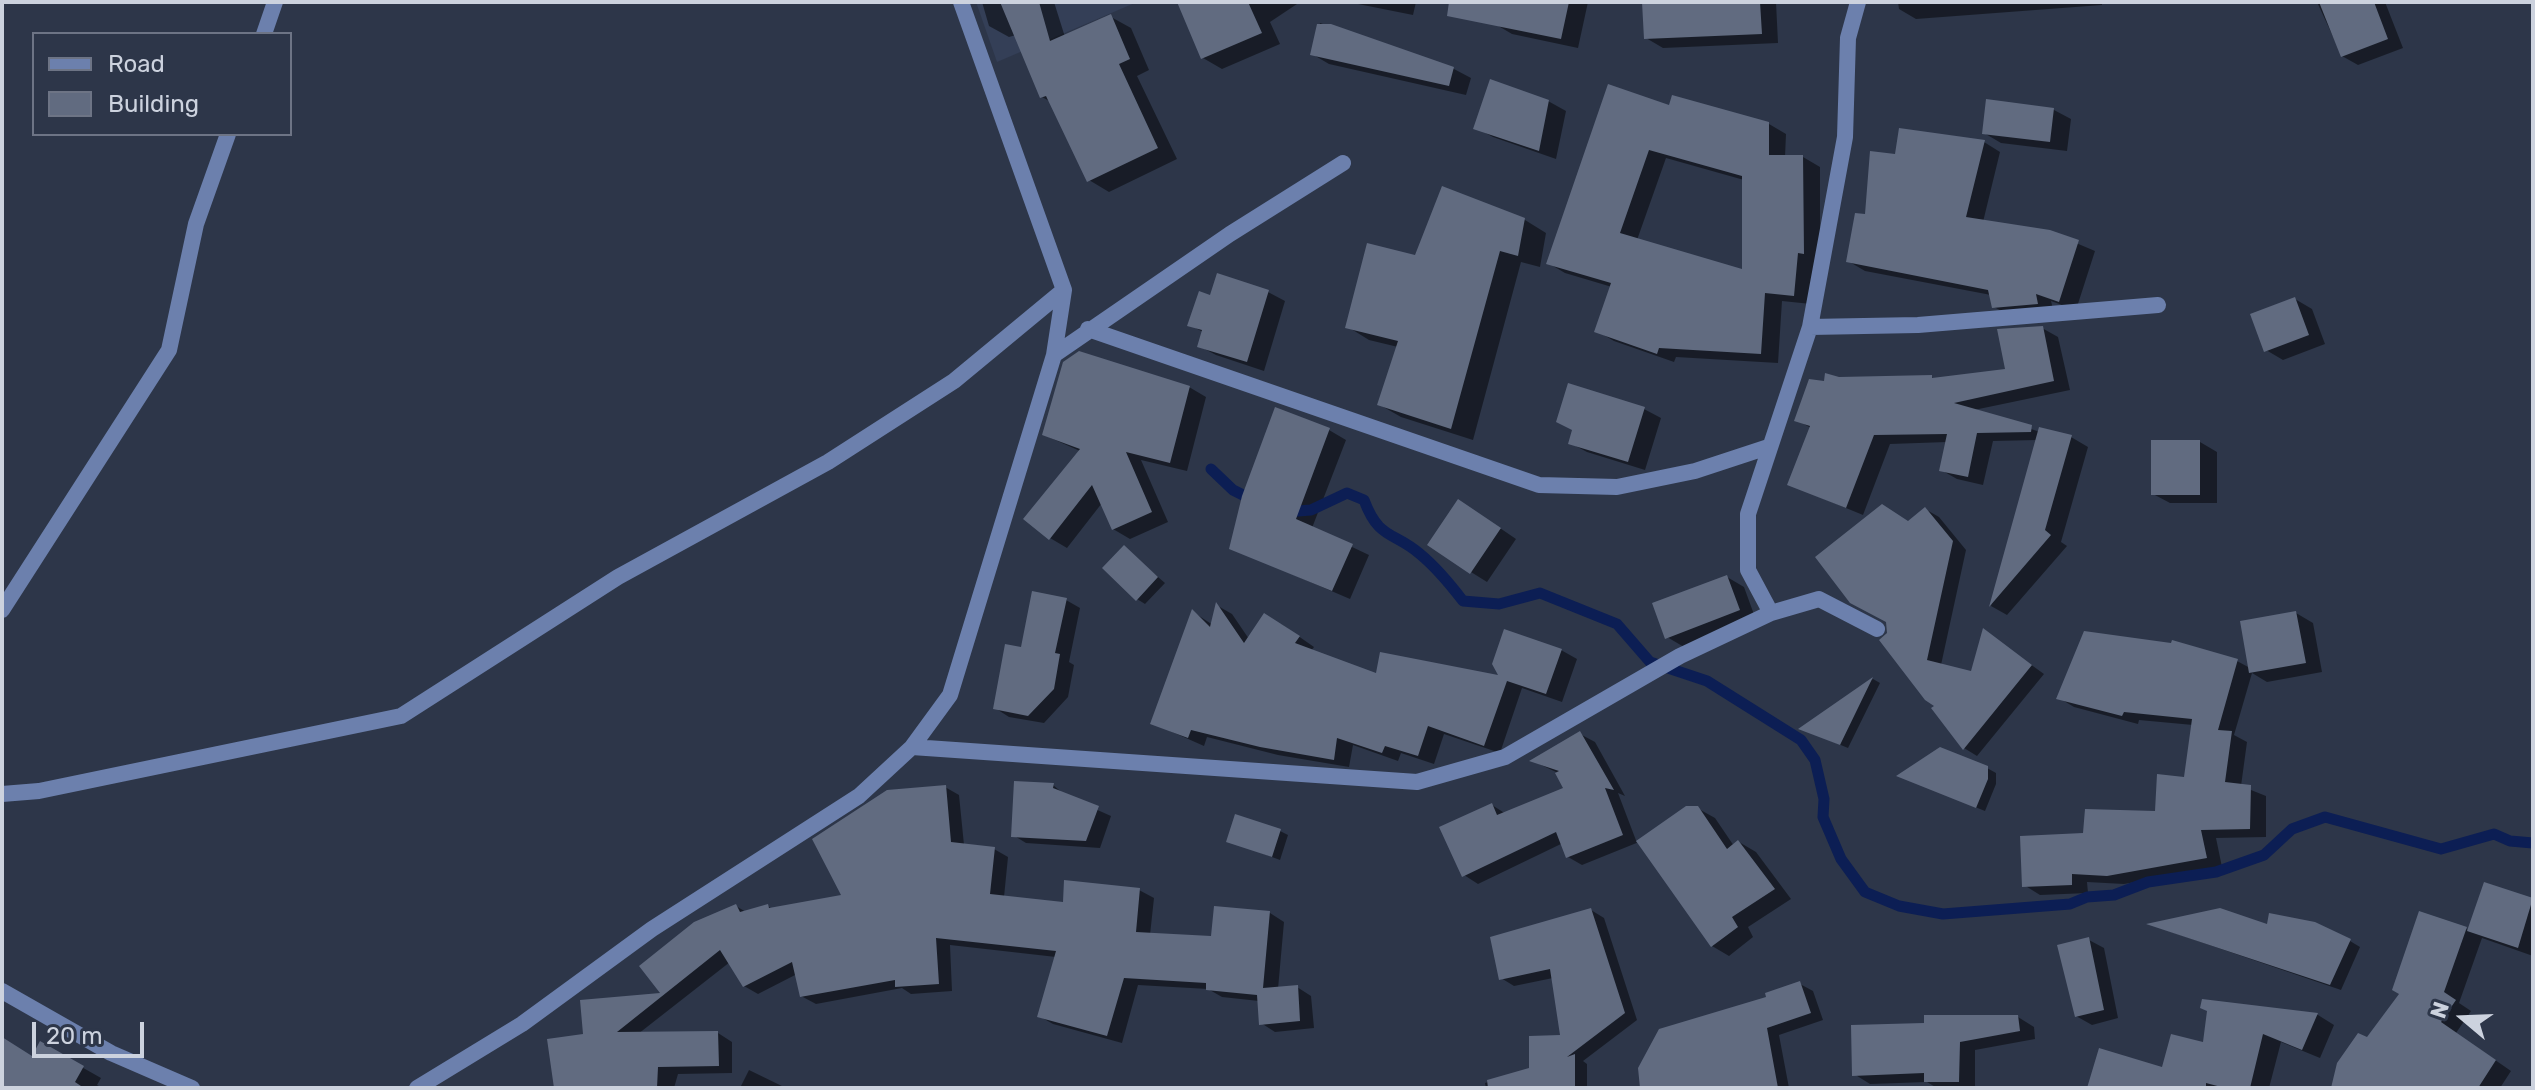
<!DOCTYPE html>
<style>
body{margin:0}
#map{position:relative;width:2535px;height:1090px;overflow:hidden;background:#2d3649;font-family:Rubik,sans-serif}
canvas{display:block}
.frame{position:absolute;inset:0;border:4px solid #ccd2de;pointer-events:none}
.legend{position:absolute;left:32px;top:32px;width:260px;height:104px;box-sizing:border-box;background:#2d3649;border:2px solid #6d7485;margin:0;padding:10px 14px;list-style:none;font-size:24px;color:#ccd2de}
.legend li{display:flex;align-items:center;gap:16px;height:40px}
.legend b{width:40px;border:2px solid #6d7485}
.north{position:absolute;left:2423px;top:978px;width:80px;height:80px;-webkit-text-stroke:6px #2d3649;paint-order:stroke;rotate:289deg;font-size:22px;font-weight:700;line-height:32px;text-align:center;color:#ccd2de}
.north::after{content:'';display:block;margin:auto;width:28px;height:36px;background:#ccd2de;clip-path:polygon(50% 0,100% 100%,50% 72%,0 100%)}
.scale{position:absolute;left:32px;top:1022px;width:112px;height:36px;box-sizing:border-box;border:4px solid #ccd2de;border-top:0;padding-left:10px;font-size:24px;line-height:28px;white-space:nowrap;color:#ccd2de;-webkit-text-stroke:6px #2d3649;paint-order:stroke}
</style>
<div id="map">
<canvas width="2535" height="1090"></canvas>
<div class="frame"></div>
<ul class="legend">
<li><b style="height:10px;background:#6c80ad"></b>Road</li>
<li><b style="height:22px;background:#616b80"></b>Building</li>
</ul>
<div class="north">N</div>
<div class="scale">20 m</div>
</div>
<script>
const c = document.querySelector('canvas').getContext('2d');
c.lineJoin = 'round';
function paint(path, color) {
  c.fillStyle = color;
  c.fill(path, 'evenodd');
}
function stroke(path, color, width, dash) {
  c.strokeStyle = color;
  c.lineWidth = width;
  c.lineCap = dash ? 'butt' : 'round';
  c.setLineDash(dash || []);
  c.stroke(path);
}
const built = new Path2D(`
 M976,2H1137L997,62Z`);
const shadow = new Path2D(`
 M982,2H1054L1065,37L1111,17L1131,28L1149,70L1137,76L1177,159L1109,192L1089,180L1051,102L1042,97L1016,35L1009,37L989,26Z
 M1179,2H1300L1270,22L1280,44L1222,69L1203,58Z
 M1348,2H1416L1413,15Z
 M1499,2H1588L1578,48L1512,34L1495,24Z
 M1644,2H1776L1778,43L1663,48L1646,38Z
 M1898,2H2102V5L1916,19L1899,9Z
 M2317,2H2385L2403,48L2358,65L2342,56Z
 M1320,23L1454,69L1471,78L1466,95L1329,64L1312,54Z
 M1548,101L1566,111L1556,159L1493,137L1476,128Z
 M1988,101L2054,110L2071,119L2067,151L2001,143L1984,133Z
 M1671,107L1769,124L1786,134L1785,157H1803L1820,167V263L1811,304L1782,301L1778,363L1676,357L1674,362L1614,341L1597,331L1612,287L1565,273L1548,263ZM1666,158L1744,180V271L1637,240Z
 M1984,142L2000,152L1983,222L2050,232L2095,251L2076,310L2051,301L2054,313L2011,316L1994,307L1991,295L1865,271L1848,261L1897,156Z
 M1525,220L1546,233L1540,267L1521,262L1473,440L1401,417L1380,405L1398,347L1369,340L1348,327L1417,257Z
 M1268,292L1285,301L1264,371L1216,355L1199,346L1203,332L1190,325L1211,297Z
 M2295,299L2312,309L2325,344L2283,360L2266,350Z
 M2042,328L2058,337L2070,390L1974,410L2040,432L2071,437L2088,447L2061,542L2067,546L2007,615L1991,606L2038,440L1993,441L1983,485L1957,479L1941,470L1947,442L1890,444L1863,515L1790,485L1811,428L1797,420L1826,383L1838,379L1931,377L1936,380L2007,371Z
 M1189,387L1206,397L1187,471L1141,460L1168,522L1130,539L1113,529L1102,503L1067,548L1050,538L1080,451L1044,435Z
 M1644,409L1661,418L1645,470L1587,452L1570,443Z
 M1329,430L1346,440L1312,528L1369,555L1350,599L1231,548Z
 M2200,442L2217,452V503H2170L2153,494Z
 M1925,509L1939,517L1966,550L1941,665L1972,673L1984,631L2044,674L1977,756L1964,748L1889,634L1908,523Z
 M1475,511L1516,539L1487,582L1471,572Z
 M1124,548L1165,583L1145,604L1137,599Z
 M1727,577L1744,587L1756,620L1684,647L1667,637Z
 M1066,600L1080,608L1069,662L1074,665L1068,697L1044,723L1009,717L995,708L1023,649Z
 M1218,606L1232,614L1249,639L1281,624L1314,647L1311,651L1377,675L1502,677L1561,650L1577,659L1562,702L1522,688L1500,753L1444,734L1434,764L1401,753L1398,761L1353,745L1349,767L1278,755L1207,737L1204,746L1152,723L1193,612L1213,625Z
 M2296,613L2313,623L2322,672L2267,682L2252,673L2234,735L2247,742L2241,786L2266,796V837L2216,838L2222,867L2124,884L2087,882L2088,893L2040,895L2024,885L2085,835L2157,813L2186,779L2193,725L2139,720L2138,724L2074,707L2059,698L2237,661L2250,668Z
 M1873,679L1880,683L1848,748L1802,729Z
 M1580,734L1595,742L1625,796L1618,793L1637,843L1686,808H1697L1715,818L1734,846L1739,842L1756,852L1791,899L1748,927L1753,937L1729,956L1712,946L1639,842L1582,865L1568,857L1563,843L1478,884L1464,875L1492,805L1506,814L1566,789L1556,772L1533,761Z
 M1987,768L1996,773V784L1985,811L1906,779Z
 M1053,785L1066,796L1111,816L1100,848L1026,843L1013,835Z
 M945,787L959,795L964,845L994,849L1008,857L1004,897L1064,904L1139,890L1154,898L1150,935L1213,939L1270,913L1284,922L1278,989L1297,987L1311,996L1314,1028L1275,1032L1261,1023L1259,1001L1222,997L1208,989L1138,985L1122,1043L1053,1024L1039,1016L1056,957L950,945L952,991L911,994L902,988L816,1004L801,996L797,974L758,994L744,986L730,962L638,1034L718,1033L732,1042V1073L678,1074L674,1088H556L585,1035L582,1001L664,995L641,967L736,906L746,912L767,906L773,909L844,896Z
 M1280,831L1288,835L1280,860L1229,841Z
 M2485,884L2533,900V956L2482,938L2459,1003L2471,1011L2456,1033L2511,1071L2500,1088H2333L2368,1039L2466,929L2470,931Z
 M1591,910L1604,918L1637,1020L1583,1061L1587,1064V1088H1486L1485,1083L1531,1069L1562,1037L1553,978L1514,986L1501,978Z
 M2151,925L2269,926L2350,941L2360,947L2341,990Z
 M2089,940L2104,948L2118,1018L2092,1025L2076,1016Z
 M1800,984L1813,991L1823,1020L1779,1035L1789,1088H1752L1769,998Z
 M2204,1001L2318,1015L2334,1025L2320,1058L2281,1042L2269,1088H2212L2180,1080L2162,1088H2089L2163,1072L2205,1044L2209,1011Z
 M2018,1017L2034,1027L2035,1039L1975,1050V1088H1937L1927,1082L1870,1084L1854,1074L1926,1025Z
 M2,1039L33,1058L41,1044L101,1078L97,1085L103,1088H2Z
 M749,1070L786,1088H740Z`);
const stream = new Path2D(`
 M1211,469L1233,490L1255,501
 M1286,512L1311,510L1347,493L1364,500C1379,540 1393,531 1420,554C1437,568 1450,584 1463,601L1499,604L1540,593L1617,624L1650,662L1707,681L1801,740L1815,760L1824,799L1823,817L1841,859L1865,892L1899,906L1943,914L2070,904L2087,897L2114,895L2148,882L2216,872L2264,855L2292,829L2325,817L2441,849L2494,834L2510,841L2533,843`);
const building = new Path2D(`
 M1000,2H1039L1050,41L1111,14L1130,59L1119,64L1158,148L1087,182L1046,96L1040,98Z
 M1177,2H1248L1262,33L1201,59Z
 M1449,2H1569L1561,39L1447,16Z
 M1642,2H1760L1762,34L1644,39Z
 M2319,2H2374L2388,39L2341,57Z
 M1317,24H1331L1454,67L1449,86L1310,55Z
 M1490,79L1549,100L1539,151L1473,129Z
 M1608,84L1669,105L1672,95L1769,122V155H1803L1804,254L1798,253L1794,296L1765,293L1761,354L1659,348L1657,354L1594,332L1611,283L1546,264ZM1649,150L1742,176V269L1620,233Z
 M1986,99L2054,108L2050,142L1982,134Z
 M1899,128L1985,140L1966,217L2050,230L2079,240L2059,302L2036,294L2038,304L1992,308L1988,290L1846,262L1855,213L1865,214L1870,151L1895,154Z
 M1442,186L1525,218L1518,256L1500,251L1451,429L1377,405L1398,341L1345,328L1367,243L1415,255Z
 M1217,273L1269,290L1247,362L1197,347L1202,330L1187,326L1199,291L1210,295Z
 M2295,297L2309,335L2264,352L2250,314Z
 M2043,326L2054,381L1954,403L2032,425L2031,432L1977,433L1968,477L1939,471L1947,434L1874,435L1846,508L1787,485L1810,426L1794,421L1809,379L1824,381L1825,373L1839,377L1932,375V378L2005,369L1997,329Z
 M1079,351L1190,386L1170,463L1126,452L1152,512L1112,530L1092,485L1049,540L1023,519L1080,449L1042,435L1063,362Z
 M1568,383L1645,407L1628,462L1568,444L1572,430L1556,422Z
 M1275,407L1330,428L1296,519L1353,544L1332,591L1229,549L1242,496Z
 M2039,427L2072,435L2045,530L2051,535L1989,607Z
 M2151,440H2200V495H2151Z
 M1458,499L1501,528L1470,574L1427,545Z
 M1882,504L1908,521L1925,507L1953,541L1927,660L1971,671L1983,628L2032,665L1963,750L1931,708L1934,706L1925,700L1879,640L1887,633L1886,622L1850,603L1815,557Z
 M1124,545L1158,577L1136,601L1102,568Z
 M1727,575L1740,610L1665,639L1652,603Z
 M1032,591L1067,598L1055,653L1060,654L1054,689L1028,716L993,709L1005,644L1021,647Z
 M1216,602L1244,643L1264,613L1300,636L1295,643L1376,673L1380,652L1498,675L1492,664L1504,629L1562,649L1546,694L1507,681L1484,746L1428,726L1418,756L1385,746L1382,753L1337,738L1334,760L1260,747L1191,730L1188,738L1150,724L1192,609L1210,627Z
 M2296,611L2306,663L2249,673L2240,621Z
 M2084,631L2171,643L2172,640L2238,659L2218,730L2232,731L2225,782L2251,785L2250,829L2201,830L2207,858L2107,876L2072,874V885L2022,887L2020,836L2083,833L2085,809L2155,811L2157,774L2184,777L2192,719L2124,712L2122,716L2056,699Z
 M1873,677L1840,745L1798,729Z
 M1580,731L1614,790L1605,788L1623,835L1566,858L1556,832L1462,877L1439,827L1492,803L1497,815L1563,788L1555,773L1559,771L1529,761Z
 M1940,747L1988,766V779L1976,808L1896,776Z
 M1014,781L1054,783L1053,788L1099,806L1086,841L1011,837Z
 M946,785L951,842L995,847L990,894L1063,902L1064,880L1140,888L1136,932L1211,936L1214,906L1270,911L1263,988L1298,985L1300,1021L1259,1025L1257,995L1206,990V983L1124,978L1107,1036L1037,1017L1056,951L936,938L939,984L895,987V980L800,997L792,962L743,987L720,950L617,1032L718,1031L719,1066L658,1067L657,1088H554L547,1039L583,1034L580,1000L660,993L639,966L694,922L736,904L740,912L768,904L769,908L841,895L812,839L887,790Z
 M1686,806H1698L1727,849L1738,840L1775,889L1732,917L1738,927L1711,947L1636,841Z
 M1235,814L1281,829L1272,857L1226,842Z
 M2484,882L2533,898L2518,948L2467,931Z
 M1591,908L1625,1013L1567,1057L1575,1054V1088H1488L1487,1080L1529,1068V1036L1560,1035L1550,969L1499,980L1490,937Z
 M2220,908L2267,924L2269,913L2315,922L2351,939L2330,985L2146,924Z
 M2419,911L2467,927L2444,992L2456,1000L2441,1022L2496,1060L2478,1088H2331L2337,1063L2358,1033L2367,1037L2399,994L2392,990Z
 M2089,937L2104,1010L2075,1017L2057,945Z
 M1800,981L1811,1013L1767,1028L1778,1088H1640L1638,1068L1659,1029L1766,997L1765,993Z
 M2202,999L2318,1013L2302,1050L2263,1034L2250,1088H2225L2206,1083V1088H2087L2099,1048L2162,1067L2171,1034L2203,1042L2207,1011L2200,1008Z
 M1924,1015H2018L2020,1031L1960,1042L1959,1082H1924V1073L1852,1076L1851,1025L1924,1023Z
 M2,1037L32,1056L40,1041L84,1066L75,1082L84,1088H2Z`);
const street = new Path2D(`
 M264,34L275,2
 M1810,327L1918,325L2158,305
 M1088,329L1539,485L1617,487L1695,471L1768,447
 M1054,355L1230,234L1343,163
 M2,610L169,350L196,224L228,134
 M1771,613L1748,570V514L1810,327L1845,137L1848,38L1858,2
 M912,747L1417,782L1505,757L1680,656L1771,613L1819,599L1877,629
 M2,794L39,791L401,716L618,577L828,462L954,381L1064,290
 M2,991L111,1053L192,1088
 M417,1088L522,1024L652,929L859,796L912,747L950,695L1054,355L1064,290L961,2`);
paint(built, '#343f57');
paint(shadow, '#0007');
stroke(stream, '#0c1e54', 11);
paint(building, '#616b80');
stroke(street, '#6c80ad', 16);
</script>
